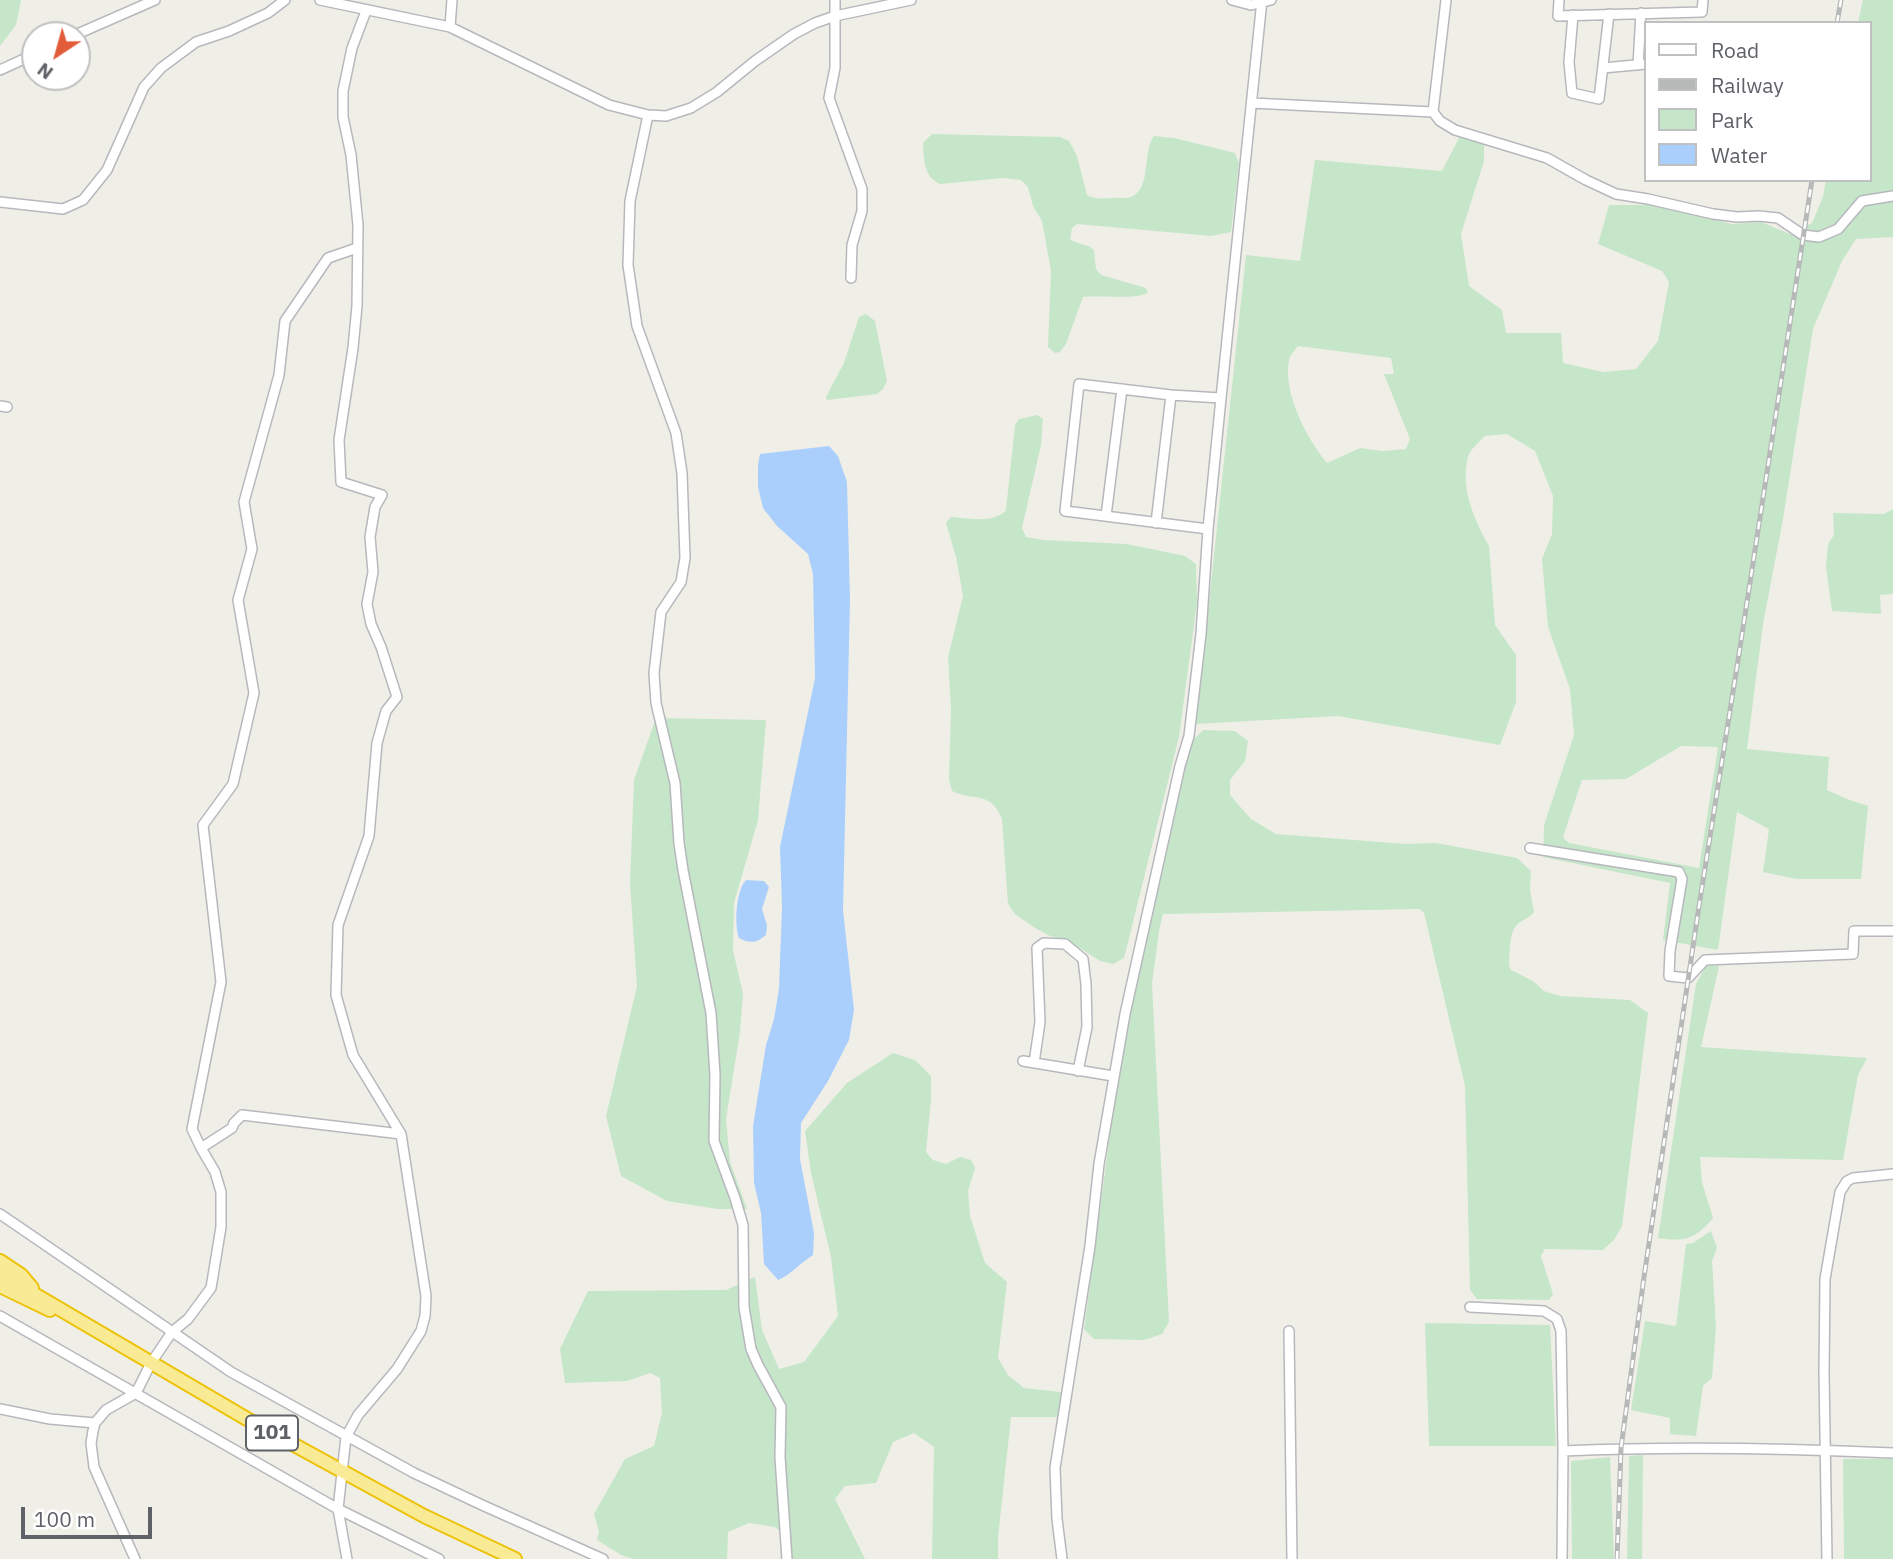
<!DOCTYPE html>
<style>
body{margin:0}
#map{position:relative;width:1893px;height:1559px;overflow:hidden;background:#f0efe7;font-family:"IBM Plex Sans",sans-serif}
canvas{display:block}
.legend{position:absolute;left:1644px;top:21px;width:228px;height:161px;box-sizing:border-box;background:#fff;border:2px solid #bfc0c2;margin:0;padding:9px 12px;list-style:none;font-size:21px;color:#5e6167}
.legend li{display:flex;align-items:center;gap:14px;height:35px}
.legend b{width:35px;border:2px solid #bfc0c2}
.north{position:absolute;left:21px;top:21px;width:70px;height:70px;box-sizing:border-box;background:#fff;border:2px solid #bfc0c2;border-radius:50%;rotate:216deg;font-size:19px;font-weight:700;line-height:28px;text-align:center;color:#5e6167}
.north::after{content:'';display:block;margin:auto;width:24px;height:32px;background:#e35c3a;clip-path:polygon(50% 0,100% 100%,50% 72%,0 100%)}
.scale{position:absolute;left:21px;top:1507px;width:131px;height:32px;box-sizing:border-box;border:4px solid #5e6167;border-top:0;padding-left:9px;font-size:21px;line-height:24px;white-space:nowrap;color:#5e6167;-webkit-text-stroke:5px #fff;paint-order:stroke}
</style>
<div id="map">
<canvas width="1893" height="1559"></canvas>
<ul class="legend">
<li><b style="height:9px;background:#fff"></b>Road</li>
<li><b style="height:9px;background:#b7b8b8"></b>Railway</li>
<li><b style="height:19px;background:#c5e6c9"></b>Park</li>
<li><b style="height:19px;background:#abcffc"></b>Water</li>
</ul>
<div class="north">N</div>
<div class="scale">100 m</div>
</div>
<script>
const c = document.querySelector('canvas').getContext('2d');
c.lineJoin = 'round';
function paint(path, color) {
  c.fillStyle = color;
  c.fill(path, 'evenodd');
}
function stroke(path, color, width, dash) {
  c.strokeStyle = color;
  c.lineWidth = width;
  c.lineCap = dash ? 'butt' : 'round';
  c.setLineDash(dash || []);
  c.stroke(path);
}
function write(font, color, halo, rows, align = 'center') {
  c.font = font + ' "IBM Plex Sans",sans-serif';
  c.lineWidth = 7;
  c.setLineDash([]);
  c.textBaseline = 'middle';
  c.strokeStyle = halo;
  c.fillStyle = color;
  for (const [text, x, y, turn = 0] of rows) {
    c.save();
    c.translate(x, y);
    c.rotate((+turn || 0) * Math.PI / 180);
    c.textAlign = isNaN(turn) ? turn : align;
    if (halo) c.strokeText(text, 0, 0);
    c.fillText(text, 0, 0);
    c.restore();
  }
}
const green = new Path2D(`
 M0,0H21L16,25L0,46Z
 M1863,0H1893V237L1856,239L1842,261L1813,329L1783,519L1763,624L1747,749L1829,757L1827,790L1847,799L1868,806L1861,879H1797L1763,872L1769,829L1737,812L1718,950L1663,940L1670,883L1543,857L1544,825L1574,735L1570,689L1548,627L1542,559L1552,534L1553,496L1535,451L1507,434L1485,436C1479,442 1470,450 1468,457C1460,488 1474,519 1489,546L1495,625L1516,655V702L1500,745L1338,716L1196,724L1246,255L1300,261L1315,160L1442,171L1460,136L1484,143V161L1461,234L1469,286L1502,310L1506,333H1561L1563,363L1603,372L1636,369L1658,341L1669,282L1662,271L1598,244L1609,205H1650L1732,224L1761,222L1790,234L1812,223L1823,197L1826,180H1870V23H1858ZM1298,346L1391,358L1394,374H1384L1410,439L1406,449L1382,451L1360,448L1327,463C1306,437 1283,394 1289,360C1290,355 1295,350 1298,346ZM1681,746L1718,747L1699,868L1569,843L1563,837L1582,780L1626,779Z
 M932,134L1060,137L1069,141L1077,156L1087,195C1095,200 1104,198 1114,198C1119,197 1127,199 1131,197C1152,189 1142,151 1154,136L1174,138L1235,153L1239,163L1231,232L1211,236L1077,224L1072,228L1070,239C1078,245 1087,243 1094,250L1096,269L1101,275L1146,288L1148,293C1131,300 1103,295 1083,297L1066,344L1060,352L1055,353L1048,347L1051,271L1042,221L1033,206L1028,187L1021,180L1003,178L940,184C923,176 924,159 923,143Z
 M866,314L875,321L887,381L883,389L877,394L827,400L826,397L844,363L859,317Z
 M1037,415L1043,419L1041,445L1022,528L1026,537L1044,540L1127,544L1185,556L1196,564L1197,602L1179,737L1124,958L1113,964L1100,961L1067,940L1050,936L1035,928L1015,914L1008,904L1002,819C990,790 975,802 952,791L949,780L951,709L948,657L963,596L956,557L946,523L951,517C967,518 995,524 1006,510L1015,425L1019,419Z
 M1893,509V594L1880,595L1881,614L1832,611L1826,567L1828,544L1834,535L1833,513L1884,514Z
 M656,718L766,720L758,820L734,903L733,950L743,994L740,1032L726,1119L730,1162L747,1209H717L667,1201L621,1176L606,1116L637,986L630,883L634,780Z
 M1203,730L1235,731L1248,741L1245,761L1230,780V795L1251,819L1276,834L1406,844L1436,843L1517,858L1531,871L1530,890L1534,912C1529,919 1522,919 1516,926C1509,934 1510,954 1509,965L1511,970L1533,981L1544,991L1560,996L1630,1000L1648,1013L1622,1226L1614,1240L1603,1250L1545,1249L1541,1256L1553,1294L1549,1300L1477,1299L1470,1290L1465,1086L1424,913L1419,909L1167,914H1163L1159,931L1152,983L1169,1322L1162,1334L1144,1340L1094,1339L1084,1329L1117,1082L1148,928L1183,771L1194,739Z
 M1706,966H1719L1701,1047L1867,1058L1858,1075L1843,1160L1700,1157L1702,1182L1713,1218C1696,1239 1685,1242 1658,1238L1696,984Z
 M893,1053L915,1060L931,1076V1099L926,1152L933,1160L946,1164L960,1157L971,1160L975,1168L968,1191L970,1216L985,1263L1007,1282L998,1358L1008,1375L1024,1388L1061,1392L1059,1417H1011L998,1537V1559H932L934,1447L914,1433L893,1442L876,1483L845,1486L835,1499L865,1559H782V1533L775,1527L749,1523L728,1532L727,1559H633L621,1555L597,1540L599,1531L594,1514L625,1459L654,1446L662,1413L660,1378L650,1373L627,1381L565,1383L560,1349L588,1291L726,1290L755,1277L762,1330L779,1369L804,1362L838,1316L831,1257L811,1173L805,1131L847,1083Z
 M1711,1231L1717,1248L1712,1261L1716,1327L1712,1378L1703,1386L1696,1436L1670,1434V1418L1631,1410L1645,1321L1676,1326L1686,1244L1693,1243Z
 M1425,1323L1550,1325L1556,1446H1429Z
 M1643,1455L1642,1559H1627L1629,1456Z
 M1610,1457L1614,1559H1572L1571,1461Z
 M1843,1459H1893V1559H1844Z`);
const water = new Path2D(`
 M829,446L838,456L847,482L850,599L843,910L854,1010L849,1040L828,1081L801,1123L800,1159L814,1233L813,1255C801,1262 791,1275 778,1280L764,1264L761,1213L754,1183L753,1126L766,1045L774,1019L779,989L782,907L780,847L815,678L813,574L808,554L777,526L763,508L758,487V465L760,454Z
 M746,880L764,881L769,887L762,909L767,925L766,935C756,943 751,944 739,938C734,925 736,890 746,880Z`);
const minor = new Path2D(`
 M320,0L450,27L609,105L648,115L666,116L691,108L717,92L755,61L794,34L815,23L835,16L911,0
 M835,0V68L829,98L862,189V211L852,245L851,278
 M1232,0L1251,5L1271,0
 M1446,0L1433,112L1440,121L1455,130L1547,158L1586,180L1616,194L1648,199L1713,214L1737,217L1759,216L1778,218L1803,235L1819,237L1838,229L1862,201L1893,196
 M1559,0L1558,16L1702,12L1703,0
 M1573,15L1569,62L1572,93L1599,99L1609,14
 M450,27L452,0
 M75,35L155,0
 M1638,65L1641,13
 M1603,68L1646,64
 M0,70L35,54
 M1252,103L1433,112
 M648,115L630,201L628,265L637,326L676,433L682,473L685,558L681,582L661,612L654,673L656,703L675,783L679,843L683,870L711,1013L715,1075L714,1141L735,1198L743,1225L744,1307L751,1349L758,1365L781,1407L780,1457L787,1559
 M0,202L63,209L83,200L107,170L144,87L161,68L196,42L229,31L268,13L285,0
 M0,406L7,407
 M1106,516L1122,389
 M1156,523L1171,395
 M1208,529L1065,511L1079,384L1171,395L1221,398
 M1530,848L1679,872L1682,879L1670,951L1669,976L1688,978L1705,960L1853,954L1854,931H1893
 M1023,1061L1113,1076
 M1034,1063L1040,1022L1037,948L1044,943L1065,944L1083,959L1086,984L1087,1027L1078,1071
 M201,1148L192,1129L221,982L203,825L233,784L254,693L238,600L252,549L244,502L279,375L285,321L328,258L357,248
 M0,1214L231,1372L414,1473L482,1505L603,1559
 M1470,1307L1544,1311L1557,1319L1561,1331L1563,1451L1562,1559
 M0,1316L338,1509L439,1559
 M1289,1331L1292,1559
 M0,1409L50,1419L95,1423
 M1563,1451C1673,1446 1783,1448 1893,1453
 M135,1559L94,1467L91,1443L93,1431L95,1423L106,1410L136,1393L151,1363L172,1332L188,1319L211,1288L221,1227V1192L215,1172L201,1148L232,1128L234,1123L242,1115L401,1134
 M347,1559L338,1509L346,1437L358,1415L397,1369L421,1331L425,1316L426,1296L401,1134L353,1055L336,995L338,925L369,836L377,743L386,711L397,697L381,647L371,624L367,604L373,572L370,537L375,507L382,495L341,482L339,440L353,348L357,306L358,225L351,155L343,117V91L352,48L366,11
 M1062,1559L1057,1519L1055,1468L1090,1246L1099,1164L1125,1014L1180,766L1189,736L1201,634L1208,529L1221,398L1262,0
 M1827,1559L1824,1372L1825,1279L1840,1192L1847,1181L1853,1178L1893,1174`);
const highway = new Path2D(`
 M0,1261L21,1275L32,1288
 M0,1274L247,1419L424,1516L515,1559
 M0,1286L50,1310`);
const rail = new Path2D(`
 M1837,23L1841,0
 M1617,1559L1621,1448L1644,1277L1699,906L1739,654L1812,180`);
const shields = [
 [272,1433,52]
];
const shieldNames = [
 ["101",272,1433]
];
paint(green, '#c5e6c9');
paint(water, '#abcffc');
stroke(minor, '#b7b8bd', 12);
stroke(highway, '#edc20a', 16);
stroke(minor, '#fff', 9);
stroke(highway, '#f9eb95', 12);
stroke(rail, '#b7b8b8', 5);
stroke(rail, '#fff', 2.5, [8]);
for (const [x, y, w] of shields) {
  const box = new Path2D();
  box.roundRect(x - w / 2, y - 17.5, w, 35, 5);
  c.fillStyle = '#fff';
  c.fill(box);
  stroke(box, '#5e6167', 2);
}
write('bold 21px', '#5e6167', null, shieldNames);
</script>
